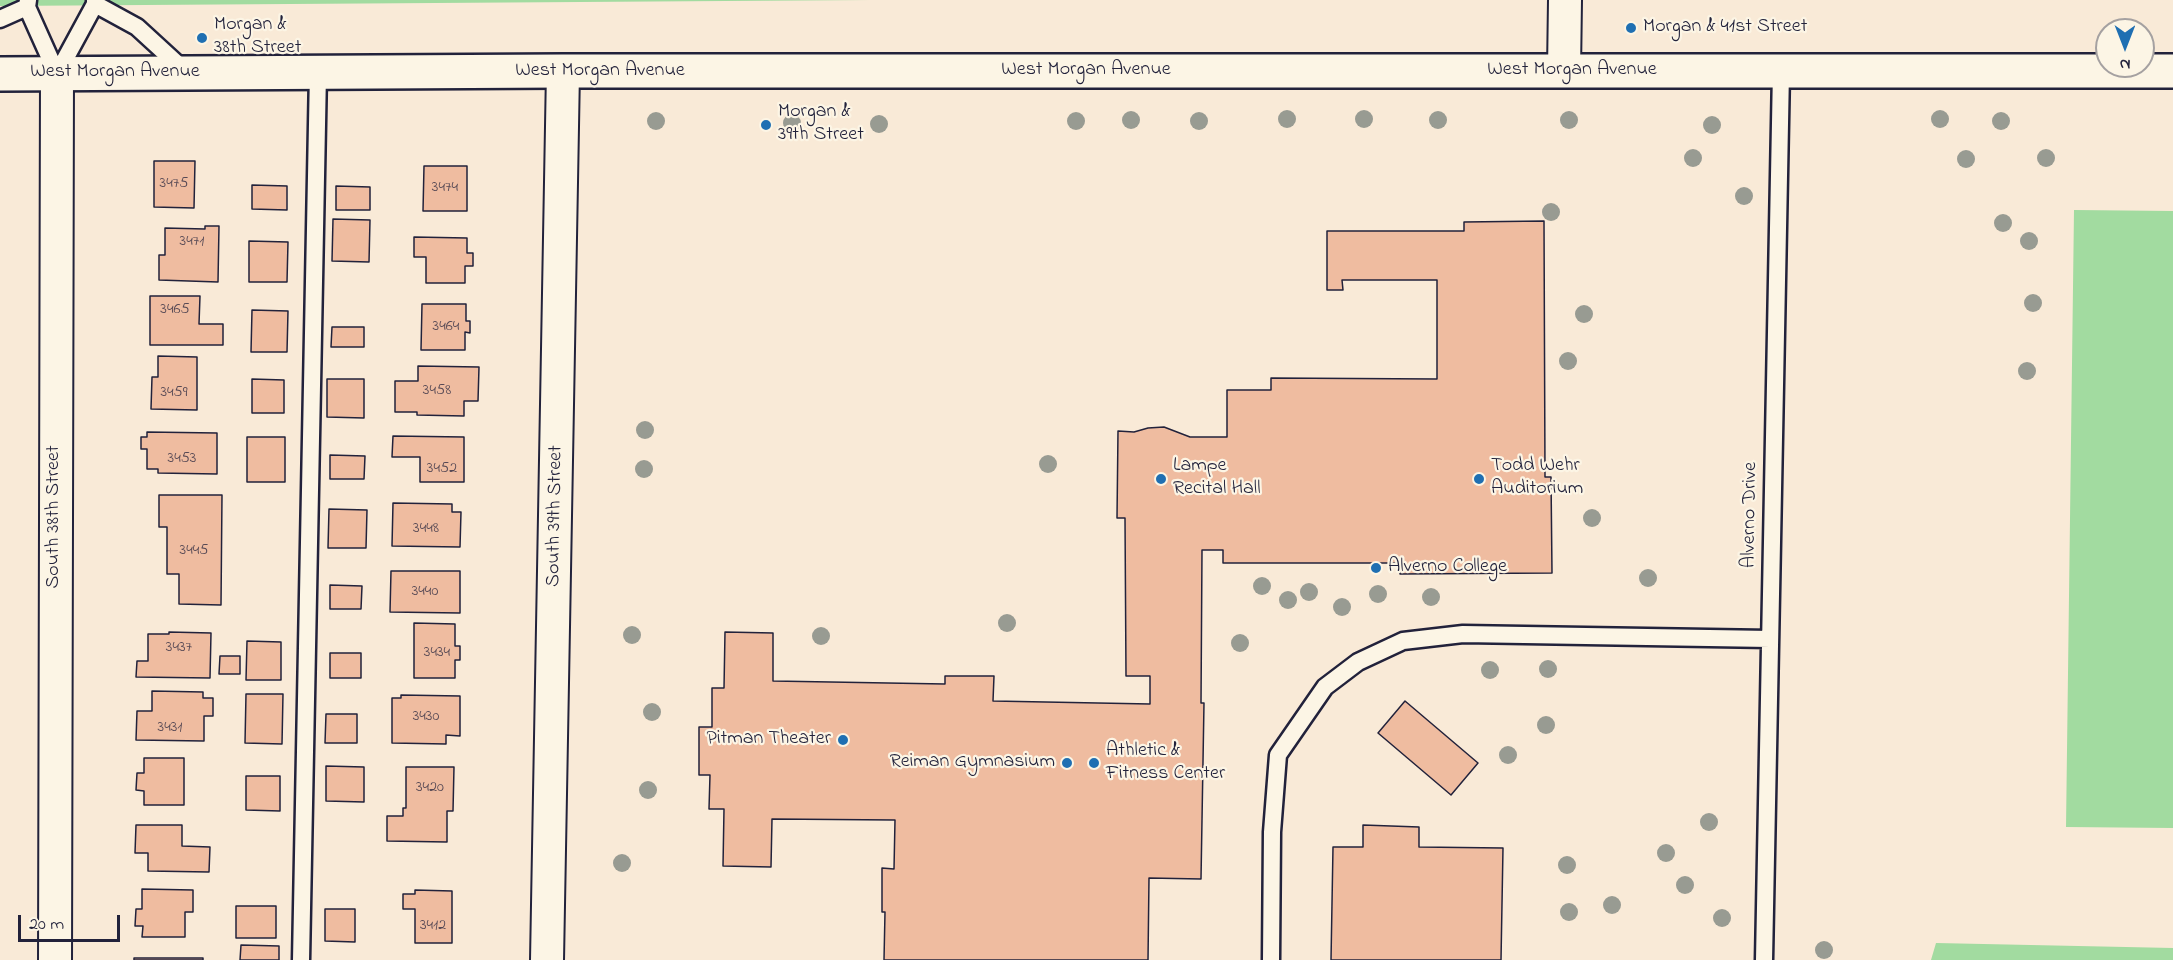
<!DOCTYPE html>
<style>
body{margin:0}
#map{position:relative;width:2173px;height:960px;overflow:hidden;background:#f9ead7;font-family:"Indie Flower",sans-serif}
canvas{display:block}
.north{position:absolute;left:2095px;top:18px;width:60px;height:60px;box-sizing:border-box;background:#fcf5e5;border:2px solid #a5a1a1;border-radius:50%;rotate:180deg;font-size:16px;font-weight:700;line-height:24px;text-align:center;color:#22223b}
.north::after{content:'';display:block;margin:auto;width:21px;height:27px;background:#1f6fb2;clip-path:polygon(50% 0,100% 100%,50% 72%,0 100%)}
.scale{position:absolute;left:18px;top:915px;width:102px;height:27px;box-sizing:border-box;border:3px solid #22223b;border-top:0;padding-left:8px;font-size:18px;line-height:21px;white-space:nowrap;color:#22223b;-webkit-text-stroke:4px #fcf5e5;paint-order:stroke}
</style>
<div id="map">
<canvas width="2173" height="960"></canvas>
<div class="north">N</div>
<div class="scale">20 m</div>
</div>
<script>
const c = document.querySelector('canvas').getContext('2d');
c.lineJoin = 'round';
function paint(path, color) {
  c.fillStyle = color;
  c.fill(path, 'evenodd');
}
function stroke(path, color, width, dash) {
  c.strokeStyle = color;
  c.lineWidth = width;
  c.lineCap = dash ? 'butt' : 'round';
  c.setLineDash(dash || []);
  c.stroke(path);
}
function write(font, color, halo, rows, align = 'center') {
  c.font = font + ' "Indie Flower",sans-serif';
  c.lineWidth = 4.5;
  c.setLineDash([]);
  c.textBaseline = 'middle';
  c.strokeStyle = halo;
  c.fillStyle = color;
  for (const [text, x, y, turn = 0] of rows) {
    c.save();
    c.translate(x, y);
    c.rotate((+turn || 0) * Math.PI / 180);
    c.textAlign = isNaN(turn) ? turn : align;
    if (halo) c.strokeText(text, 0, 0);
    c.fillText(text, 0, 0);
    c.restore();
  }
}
const green = new Path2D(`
 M0,0H870L0,6Z
 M2074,210L2173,211V828L2066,827Z
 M1936,943L2173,948V960H1931Z`);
const building = new Path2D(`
 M154,161H195L194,208L154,207Z
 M424,166H467V211H423Z
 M252,185L287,186V210L252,209Z
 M336,186L370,187V210H336Z
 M333,219L370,220L369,262L332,261Z
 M1544,221L1545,477H1551L1552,573L1400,574V563H1223V550H1202L1201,703H1204L1201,879L1149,878L1148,960H884L885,912H882V868L894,869L895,820L772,819L771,867L723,866L724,809H709L710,775H699V727H712V688H724L725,632L773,633V681L945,684V676H994L993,701L1150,704V676H1126L1125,518H1117L1118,431L1134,432L1148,428L1164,427L1190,437H1227V390H1271V378L1437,379V280H1342L1343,290H1327V231H1464V222Z
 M205,226H219L218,282L159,280V255H165V228L205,229Z
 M414,237L467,238V253H473V266H465V283H426V257H414Z
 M249,241L288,242L287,282H249Z
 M150,296H200L199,324H223V345H150Z
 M422,304H466V321H470V333L465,332V350H421Z
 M252,310L288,311L287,352H251Z
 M332,327H364V347H331Z
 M158,356L197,357V410L151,409L152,377H158Z
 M418,366L479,367L478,401H464V416L417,415V412H395V381H418Z
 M252,379L284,380V413H252Z
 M327,379H364V418L327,417Z
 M147,432L217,433V474L158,473V469H147V449H141V437H147Z
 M393,436L464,437V482H420V457H392Z
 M247,437H285V482H247Z
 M330,455L365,456L364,479H330Z
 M159,495H222L221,605L179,604V574H167V527H159Z
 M393,503L452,504V512H461L460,547L392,546Z
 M329,509L367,510L366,548H328Z
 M391,571H460V613L390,612Z
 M330,585L362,586L361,609H330Z
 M414,623L455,624V646H460V660H455V678H414Z
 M169,632L211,633L210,678L136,677L137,661H148V634H169Z
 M247,641L281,642V680H246Z
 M330,653H361V678H330Z
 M220,656H240V674H219Z
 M152,691L203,692V698H213V716H204V741L136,740L137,711H152Z
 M246,694H283L282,744L245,743Z
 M401,695L460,696V736L446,735V744L392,743V698H401Z
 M1405,701L1478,763L1451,795L1378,733Z
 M326,714H357V743H325Z
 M144,758H184V805H144V791L136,790L137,773H144Z
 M326,766L364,767V802L326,801Z
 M406,767H454L453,811H447V842L387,841V816H403V808H406Z
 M246,776H280V811L246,810Z
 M136,825H182V846L210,847L209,872L148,871V853H135Z
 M1363,825L1419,827V847L1503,848L1501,960H1331L1333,847H1363Z
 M142,889L193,890V912H185V937H142L143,926H135L136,909H142Z
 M415,890L452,891V943H415V909H403V894H415Z
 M236,906H276V938H236Z
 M325,909H355V942L325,941Z
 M241,945L279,946V960H240Z
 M134,958H203V960H134Z`);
const lane = new Path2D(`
 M28,0L27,7L57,74
 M95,4L137,27L185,71
 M0,19L27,7
 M57,74L95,4V0
 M301,960L318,72
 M1271,960L1272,832L1278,755L1325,687L1358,662L1403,641L1463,634L1770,639
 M1764,960L1781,71`);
const street = new Path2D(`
 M1564,71L1565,0
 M55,960L57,74
 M547,960L563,71`);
const secondary = new Path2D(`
 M0,74L563,71H2173`);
const trees = [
 [1287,119],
 [1364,119],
 [1940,119],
 [1131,120],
 [1438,120],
 [1569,120],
 [656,121],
 [1076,121],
 [1199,121],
 [2001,121],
 [792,123],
 [879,124],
 [1712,125],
 [1693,158],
 [2046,158],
 [1966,159],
 [1744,196],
 [1551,212],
 [2003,223],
 [2029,241],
 [2033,303],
 [1584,314],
 [1568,361],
 [2027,371],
 [645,430],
 [1048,464],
 [644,469],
 [1592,518],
 [1648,578],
 [1262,586],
 [1309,592],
 [1378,594],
 [1431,597],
 [1288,600],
 [1342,607],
 [1007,623],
 [632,635],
 [821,636],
 [1240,643],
 [1548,669],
 [1490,670],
 [652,712],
 [1546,725],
 [1508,755],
 [648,790],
 [1709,822],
 [1666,853],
 [622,863],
 [1567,865],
 [1685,885],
 [1612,905],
 [1569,912],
 [1722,918],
 [1824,950]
];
const markers = [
 [1631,28,6,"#1f6fb2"],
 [202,38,6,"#1f6fb2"],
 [766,125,6,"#1f6fb2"],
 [1161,479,6,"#1f6fb2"],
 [1479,479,6,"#1f6fb2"],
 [1376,568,6,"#1f6fb2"],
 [843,740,6,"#1f6fb2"],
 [1067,763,6,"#1f6fb2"],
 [1094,763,6,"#1f6fb2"]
];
const numberNames = [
 ["3475",174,184],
 ["3474",445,188],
 ["3471",192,242],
 ["3465",175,310],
 ["3464",446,327],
 ["3458",437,391],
 ["3459",174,393],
 ["3453",182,459],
 ["3452",442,469],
 ["3448",426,529],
 ["3445",194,551],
 ["3440",425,592],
 ["3437",179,648],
 ["3434",437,653],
 ["3430",426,717],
 ["3431",170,728],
 ["3420",430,788],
 ["3412",433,926]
];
const poiNames = [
 ["Morgan &",214,26],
 ["38th Street",214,49],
 ["Morgan & 41st Street",1643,28],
 ["Morgan &",778,113],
 ["39th Street",778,136],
 ["Lampe",1173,467],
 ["Recital Hall",1173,490],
 ["Todd Wehr",1491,467],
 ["Auditorium",1491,490],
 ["Alverno College",1388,568],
 ["Pitman Theater",831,740,"right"],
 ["Athletic &",1106,752],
 ["Fitness Center",1106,775],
 ["Reiman Gymnasium",1055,763,"right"]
];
const streetNames = [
 ["West Morgan Avenue",1086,71],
 ["West Morgan Avenue",1572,71],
 ["West Morgan Avenue",600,72],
 ["West Morgan Avenue",115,73],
 ["Alverno Drive",1751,515,-89],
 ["South 39th Street",556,516,-89],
 ["South 38th Street",55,517,-90]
];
paint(green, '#a2dba0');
paint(building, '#efbca0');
stroke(building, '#22223b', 1.5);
stroke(lane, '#22223b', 21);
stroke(street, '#22223b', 36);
stroke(secondary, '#22223b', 38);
stroke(lane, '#fcf5e5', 16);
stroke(street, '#fcf5e5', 32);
stroke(secondary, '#fcf5e5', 33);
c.fillStyle = '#989b92';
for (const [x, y] of trees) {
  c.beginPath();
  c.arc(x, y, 9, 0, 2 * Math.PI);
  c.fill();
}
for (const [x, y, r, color] of markers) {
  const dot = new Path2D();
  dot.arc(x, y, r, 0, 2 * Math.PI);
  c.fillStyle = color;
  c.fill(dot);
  stroke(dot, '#fcf5e5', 2);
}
write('16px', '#554854', null, numberNames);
write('20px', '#22223b', '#fcf5e5', poiNames, 'left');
write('20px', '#22223b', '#fcf5e5', streetNames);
</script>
